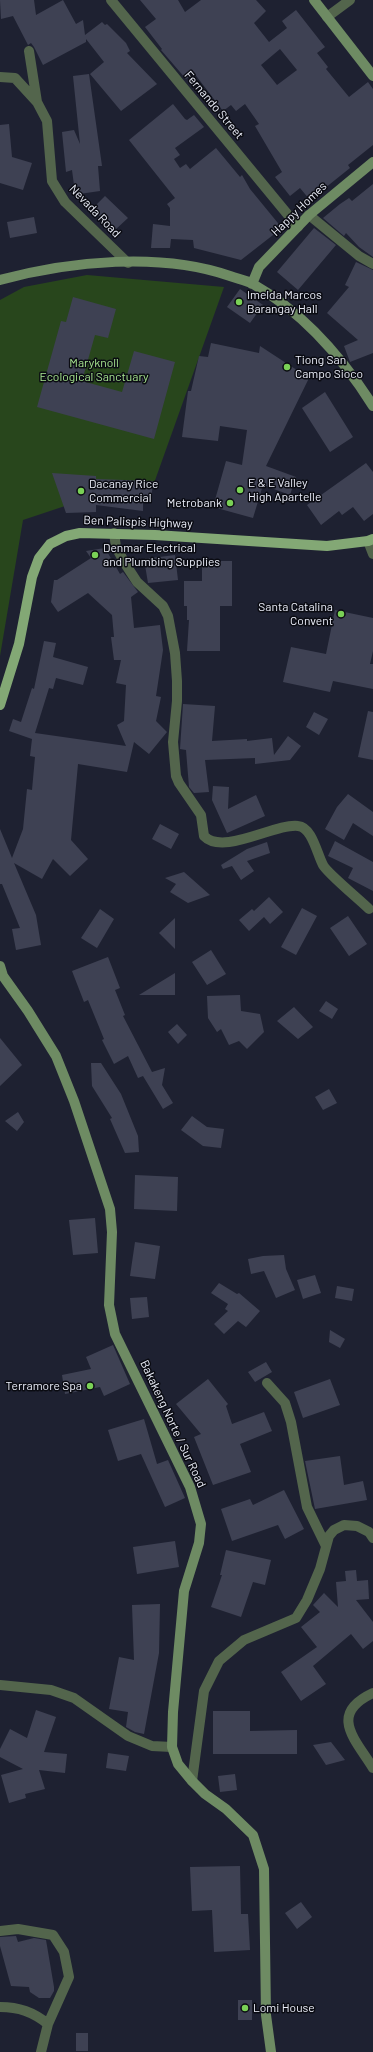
<!DOCTYPE html>
<style>
body{margin:0}
canvas{display:block;background:#1e2131}
</style>
<canvas width="373" height="2052"></canvas>
<script>
const c = document.querySelector('canvas').getContext('2d');
c.lineJoin = 'round';
function paint(path, color) {
  c.fillStyle = color;
  c.fill(path, 'evenodd');
}
function stroke(path, color, width, dash) {
  c.strokeStyle = color;
  c.lineWidth = width;
  c.lineCap = dash ? 'butt' : 'round';
  c.setLineDash(dash || []);
  c.stroke(path);
}
function write(font, color, halo, rows, align = 'center') {
  c.font = font + ' Barlow,sans-serif';
  c.lineWidth = 3;
  c.setLineDash([]);
  c.textBaseline = 'middle';
  c.strokeStyle = halo;
  c.fillStyle = color;
  for (const [text, x, y, turn = 0] of rows) {
    c.save();
    c.translate(x, y);
    c.rotate((+turn || 0) * Math.PI / 180);
    c.textAlign = isNaN(turn) ? turn : align;
    if (halo) c.strokeText(text, 0, 0);
    c.fillText(text, 0, 0);
    c.restore();
  }
}
const green = new Path2D(`
 M87,275L224,287L148,500L101,494L23,520L0,656V300L24,287Z`);
const building = new Path2D(`
 M0,0H34L36,15L63,0L76,24L83,20L85,35L102,22L105,25L107,24L126,43L130,51L127,53L157,84L121,111L90,74L104,62L86,39V42L43,65L34,47L31,43L28,45L13,16L1,19Z
 M140,0H178L185,12L201,0H256L266,11L254,23L269,42L287,28L282,21L296,10L325,47L317,53L328,67L326,69L349,97L368,82L373,89V145L348,165L350,168L310,200L300,188L290,196L275,177L282,172L255,126L259,124L245,104L236,111L231,105L223,111L194,73L186,79L161,50L162,49L145,27L156,19ZM280,49L297,70L277,85L261,65Z
 M89,74L102,166H98L100,191L79,194L77,185H74L72,170L66,172L62,132L74,130L80,144L73,76Z
 M173,104L185,119L187,120L194,115L204,127L175,148L180,155L174,159L180,168L186,164L190,169L216,148L240,177L242,175L250,189L282,228L241,260L194,248L193,240L171,239L170,248H151L153,224L170,226V208L167,204L175,198L129,140Z
 M9,124L12,157L32,163L23,190L0,183V125Z
 M373,184V257L359,247L346,233L344,236L323,218L340,204L349,198L352,201Z
 M105,196L128,218L115,230L92,209Z
 M34,217L37,233L10,238L7,222Z
 M314,228L336,245L298,290L277,272Z
 M356,262L373,270V353L350,362L344,346L358,340L327,313L349,287L345,285Z
 M240,289L263,305L250,323L227,307Z
 M73,297L116,309L108,338L95,335L82,381L122,392L134,351L175,362L154,439L37,407L61,321L66,322Z
 M211,343L259,353L260,346L309,378L266,466L296,477L290,495L263,485L253,518L213,507L226,461L242,465L247,430L220,426L218,441L182,437L188,391H191L199,356L208,357Z
 M325,392L353,437L330,452L302,408Z
 M366,463L373,472V514L364,521L353,507L342,515L339,511L321,525L307,505Z
 M52,473L96,476V479L153,481L151,502L143,501V511L96,505V512L66,513Z
 M105,548L120,574L123,572L138,592L131,597L134,628L160,625L163,650L156,696L161,697L156,721L167,732L149,754L134,742L127,772L78,764L71,840L88,859L70,876L53,859L42,879L14,863L36,915L41,945L16,950L12,929L20,928L2,884H0V829L12,858L23,829L27,789L32,790L35,757L30,756L32,739L9,731L13,719L21,722L32,688L34,689L44,641L56,643L53,657L88,667L83,685L56,678L53,689L49,688L35,733L126,746L117,725L124,721L126,685L116,683L121,660H114L111,637H114L112,615L88,593L58,612L51,602L54,580H57L91,558L86,551Z
 M175,555L178,580L148,583L144,559Z
 M202,561H232V606H220V651H187L189,620H187V606H184V581H202Z
 M335,610L373,618V651L370,664H373V689L333,681L330,692L283,682L291,647L326,654Z
 M183,704L215,706L212,741L247,739V741L272,738L274,755L288,736L301,746L290,760L255,764V758L205,760L209,792L194,793L189,787L186,750L180,749Z
 M368,711L373,712V760L358,757Z
 M314,712L328,719L319,735L306,727Z
 M213,786L229,787L228,809L256,795L265,816L227,833L212,800Z
 M348,794L373,812V836L353,823L344,840L325,829L337,807Z
 M160,824L179,834L171,849L152,839Z
 M335,841L373,862V891L348,878L353,868L328,856Z
 M267,842L270,853L247,861L254,871L241,880L232,866L223,869L221,865L247,849Z
 M184,872L210,895L188,903L170,892L176,884L165,878Z
 M269,897L283,912L270,924L264,917L249,931L239,920L252,909L254,911Z
 M302,908L317,916L296,955L281,947Z
 M100,909L114,919L97,948L81,938Z
 M348,916L367,944L349,956L330,928Z
 M175,918V949L159,933Z
 M211,950L226,974L207,985L192,962Z
 M108,957L120,988L115,990L125,1015L123,1016L152,1072L165,1068L162,1085L173,1103L163,1109L143,1076L138,1078L128,1056L114,1064L102,1040L104,1039L88,1000L84,1002L72,971Z
 M175,973V995H139Z
 M240,995L241,1011L260,1014L264,1032L247,1049L239,1041L229,1045L221,1029L217,1032L208,1018L207,996Z
 M326,1001L338,1009L332,1019L319,1011Z
 M294,1007L313,1027L298,1039L277,1021Z
 M177,1024L187,1035L178,1044L168,1032Z
 M0,1038L22,1065L0,1086Z
 M91,1063H101L121,1094L138,1136L139,1152L125,1153L110,1119L112,1118L92,1086Z
 M329,1089L337,1103L323,1110L315,1097Z
 M18,1112L24,1122L17,1131L5,1121Z
 M192,1116L207,1127L224,1129L221,1148L203,1146L181,1130Z
 M135,1175L178,1177L177,1211L134,1209Z
 M95,1218L98,1253L73,1255L69,1220Z
 M135,1242L160,1246L155,1279L130,1276Z
 M284,1255L286,1269L295,1290L276,1298L264,1271L251,1274L248,1259L263,1256Z
 M315,1275L321,1293L303,1299L297,1280Z
 M219,1283L237,1294L239,1293L260,1311L246,1327L238,1321L224,1334L214,1324L228,1311L225,1309L228,1304L211,1293Z
 M337,1286L354,1289L352,1301L335,1298Z
 M147,1297L149,1317L132,1319L130,1298Z
 M330,1330L345,1339L340,1348L329,1342Z
 M113,1345L130,1384L104,1396L100,1387L65,1394L62,1375L91,1369L86,1357Z
 M266,1362L272,1372L255,1382L248,1372Z
 M208,1379L228,1404L226,1406L232,1424L264,1412L272,1431L240,1444L251,1472L213,1485L194,1437L201,1434L176,1404Z
 M330,1379L340,1405L303,1418L294,1392Z
 M144,1419L157,1464L168,1460L185,1498L165,1507L141,1454L118,1461L108,1430Z
 M340,1456L344,1485L363,1481L367,1500L315,1509L305,1461Z
 M284,1490L304,1529L285,1539L278,1525L232,1541L221,1509L250,1499L253,1505Z
 M175,1541L179,1567L137,1574L133,1547Z
 M226,1550L271,1560L265,1585L253,1582L241,1617L211,1607L222,1575H220Z
 M356,1570L357,1581L368,1580L369,1599L356,1600L373,1622V1641L363,1649L351,1634L313,1666L326,1684L301,1701L281,1672L317,1647L301,1627L320,1612L313,1605L324,1593L338,1607L336,1582L346,1581L345,1571Z
 M160,1604L159,1653L144,1734L135,1732L126,1727L128,1712L109,1709L119,1657L134,1660L132,1605Z
 M36,1710L56,1717L44,1752L67,1754L65,1773L39,1770L45,1789L25,1794L26,1798L9,1803L1,1775L23,1769L0,1757V1749L10,1729L27,1738Z
 M213,1711H250V1731L297,1730V1754H213Z
 M331,1742L345,1760L326,1765L313,1745Z
 M108,1753L129,1756L126,1771L106,1768Z
 M235,1774L237,1790L220,1792L218,1776Z
 M240,1866L241,1914H248L250,1950L214,1952L212,1910L192,1911L190,1867Z
 M301,1902L312,1917L297,1929L285,1913Z
 M16,1936L18,1942L34,1938L46,1940L54,1987V1991L50,1998H39L30,1992L29,1987L11,1986L0,1946V1937Z
 M238,2000H252V2020H238Z
 M76,2033H88V2051H76Z`);
const street = new Path2D(`
 M111,0L298,227
 M327,17L350,0
 M29,51L37,102
 M0,77L15,78L37,102L47,121L52,181L65,202L128,263
 M309,215L359,256L373,264
 M114,533L116,547L126,565L137,582L163,606L168,616L175,653L177,681V701L173,742L176,776L179,783L201,815L204,836C223,856 275,823 298,826C312,827 317,854 323,865C326,872 361,901 369,909
 M368,541L373,554
 M267,1383L285,1403L291,1422L307,1507L326,1546
 M0,1685L51,1690L74,1698L128,1736L152,1746L172,1747
 M373,1693C328,1714 355,1739 373,1768
 M192,1781L204,1691L219,1661L244,1640L296,1618L307,1600L320,1569L329,1536L334,1530L344,1525L357,1526L369,1532L373,1538
 M0,1931L18,1929L53,1935L64,1952L69,1977L48,2024L41,2052
 M0,2007C19,2007 33,2012 48,2024`);
const secondary = new Path2D(`
 M314,0L373,76
 M0,280C70,261 161,252 230,276C238,279 246,280 253,284C304,313 342,357 373,406
 M252,284L259,267L309,215L373,162
 M0,966L3,976L28,1011L56,1056L74,1101L110,1209L112,1232L109,1305L115,1334L190,1487L201,1524L199,1543L184,1591L173,1712L172,1747L178,1764L192,1781L205,1794L226,1809L253,1835L264,1869L266,2015L271,2052`);
const primary = new Path2D(`
 M0,705L19,644L32,577L39,558L50,544L66,536L80,533L155,535L327,546L368,541L373,539`);
const markers = [
 [239,302,4,"#7ad156"],
 [287,367,4,"#7ad156"],
 [240,490,4,"#7ad156"],
 [81,491,4,"#7ad156"],
 [230,503,4,"#7ad156"],
 [95,555,4,"#7ad156"],
 [341,614,4,"#7ad156"],
 [90,1386,4,"#7ad156"],
 [245,2008,4,"#7ad156"]
];
const streetNames = [
 ["Fernando Street",214,105,50],
 ["Happy Homes",299,209,-44],
 ["Nevada Road",95,211,46],
 ["Ben Palispis Highway",138,522,2],
 ["Bakakeng Norte / Sur Road",173,1424,65]
];
const poiNames = [
 ["Imelda Marcos",247,295],
 ["Barangay Hall",247,309],
 ["Tiong San",295,360],
 ["Campo Sioco",295,374],
 ["E & E Valley",248,483],
 ["High Apartelle",248,497],
 ["Dacanay Rice",89,484],
 ["Commercial",89,498],
 ["Metrobank",222,503,"right"],
 ["Denmar Electrical",103,548],
 ["and Plumbing Supplies",103,562],
 ["Santa Catalina",333,607,"right"],
 ["Convent",333,621,"right"],
 ["Terramore Spa",82,1386,"right"],
 ["Lomi House",253,2008]
];
const parkNames = [
 ["Maryknoll",94,363],
 ["Ecological Sanctuary",94,377]
];
paint(green, '#28461c');
paint(building, '#3e4153');
stroke(street, '#53654c', 10);
stroke(secondary, '#6e8b63', 10);
stroke(primary, '#83a875', 10);
for (const [x, y, r, color] of markers) {
  const dot = new Path2D();
  dot.arc(x, y, r, 0, 2 * Math.PI);
  c.fillStyle = color;
  c.fill(dot);
  stroke(dot, '#0a0b12', 1.5);
}
write('12px', '#eceffa', '#0a0b12', streetNames);
write('12px', '#eceffa', '#0a0b12', poiNames, 'left');
write('12px', '#a7e490', '#0a0b12', parkNames);
</script>
